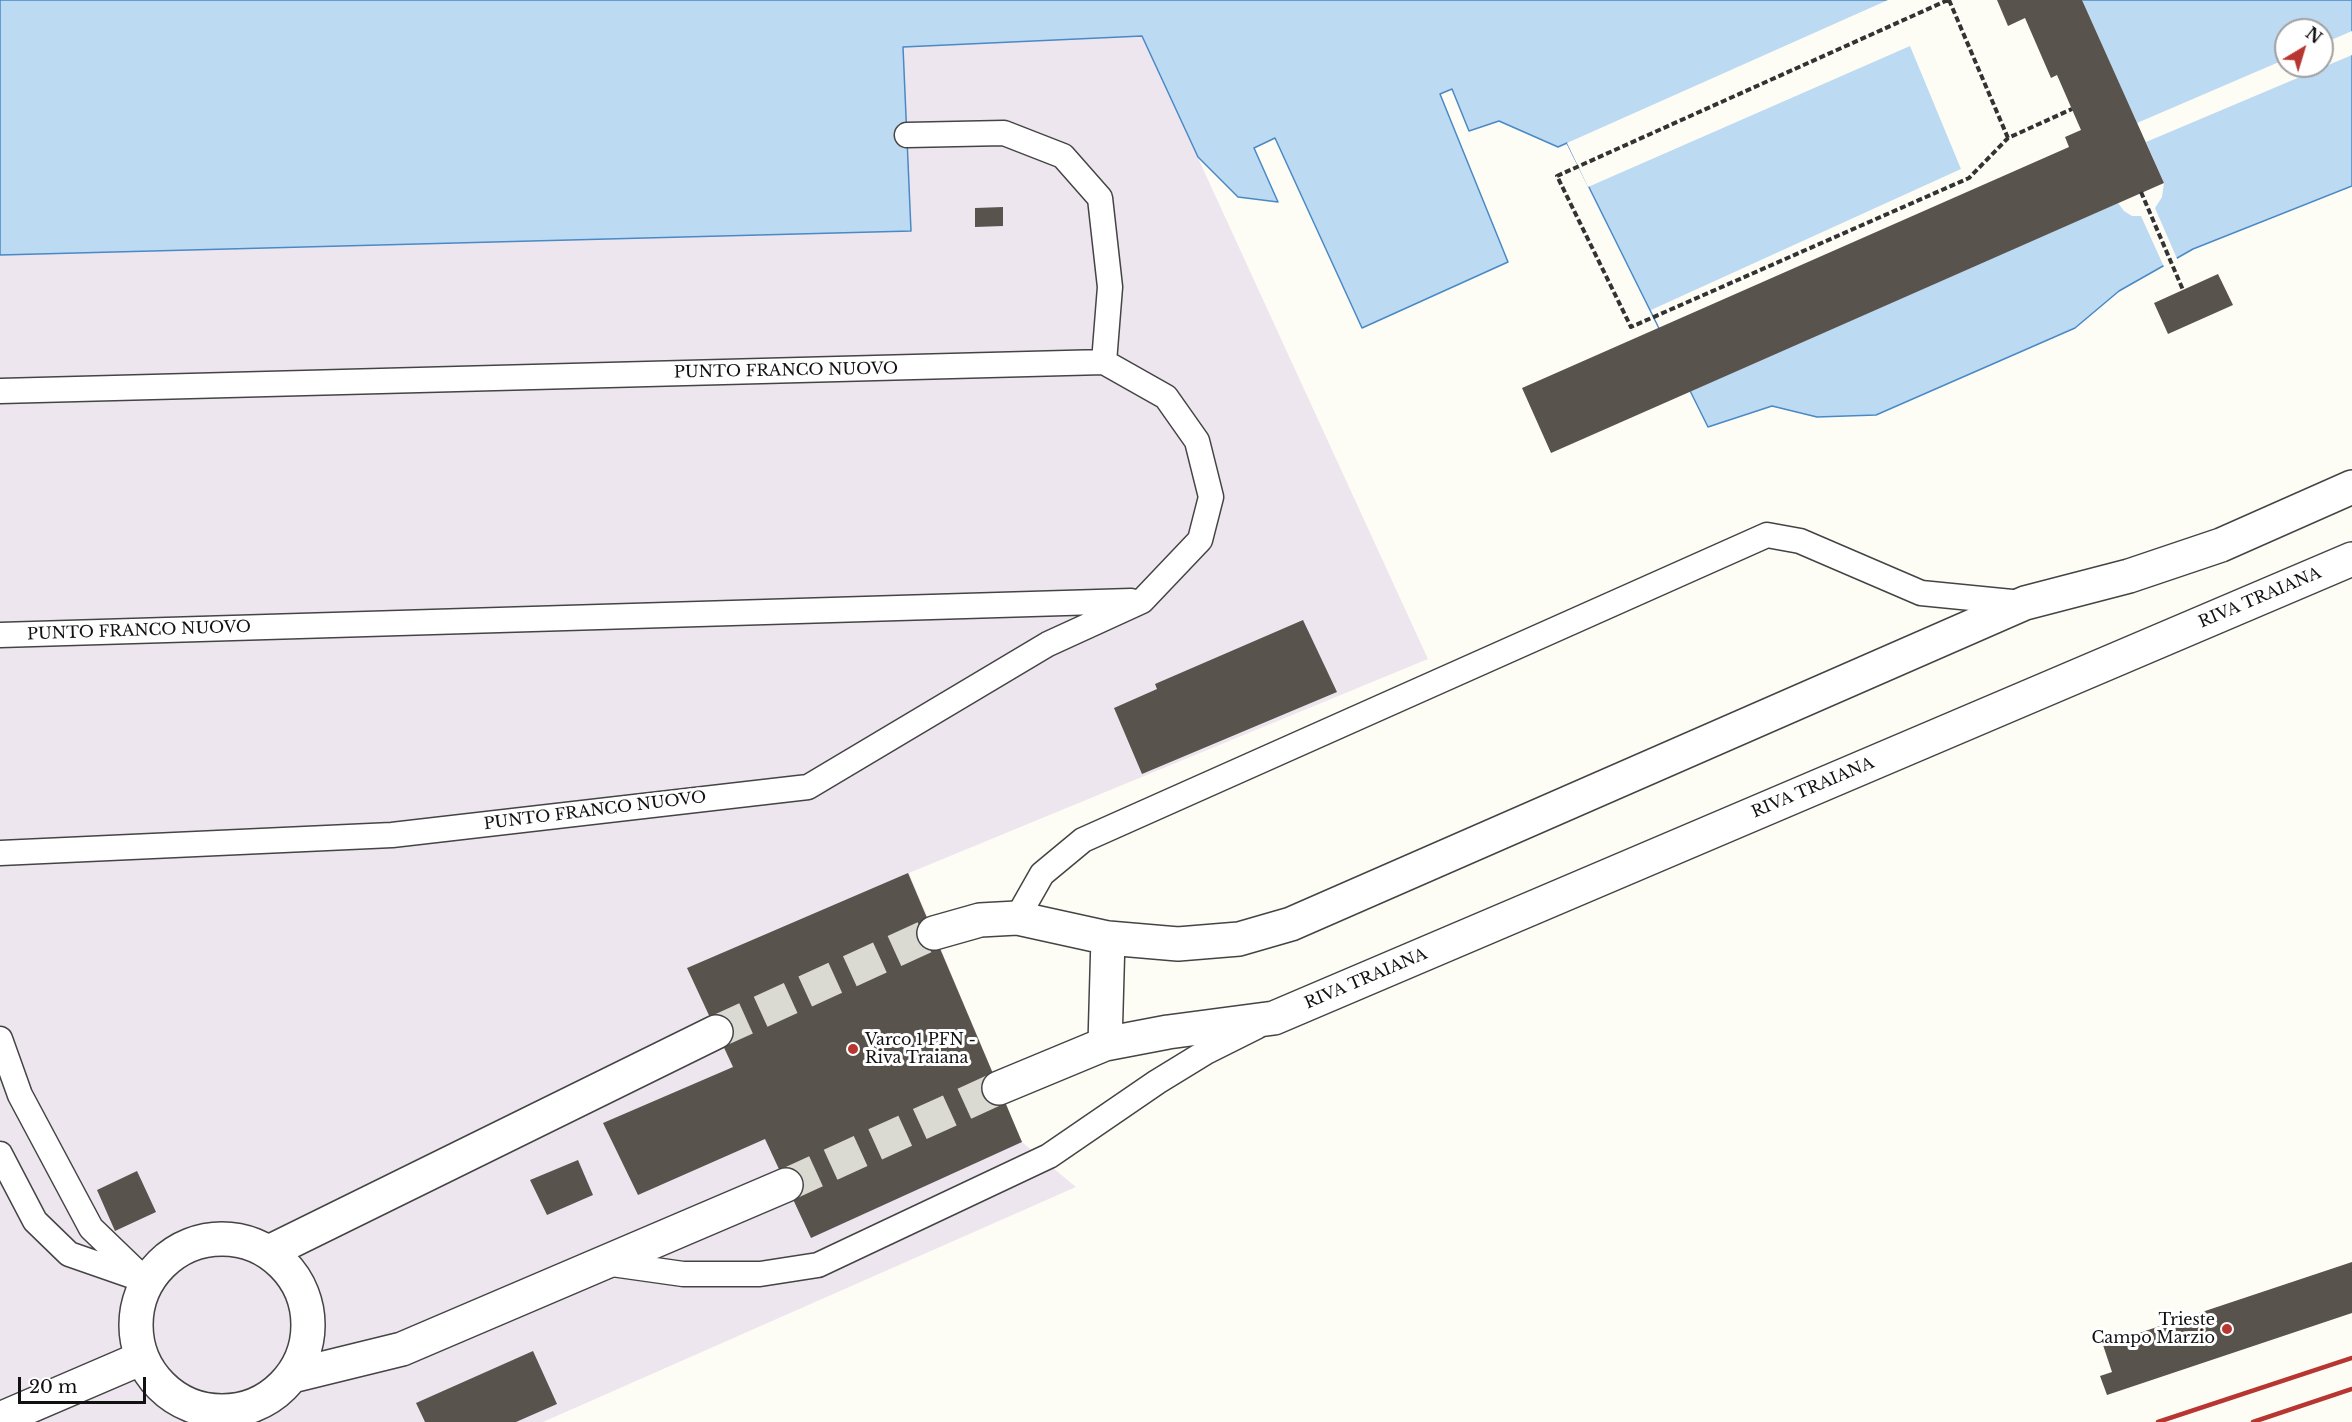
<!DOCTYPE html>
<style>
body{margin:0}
#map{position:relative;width:2352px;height:1422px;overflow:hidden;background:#fefdf5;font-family:"Libre Baskerville",serif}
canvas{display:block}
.north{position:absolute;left:2274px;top:18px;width:60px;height:60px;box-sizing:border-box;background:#fff;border:2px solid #a0a0a0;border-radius:50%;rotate:38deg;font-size:16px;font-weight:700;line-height:24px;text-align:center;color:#111}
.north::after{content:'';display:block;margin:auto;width:21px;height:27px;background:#b83631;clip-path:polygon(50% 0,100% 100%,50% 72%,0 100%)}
.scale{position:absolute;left:18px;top:1377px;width:128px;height:27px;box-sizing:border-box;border:3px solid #111;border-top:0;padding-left:8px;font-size:18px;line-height:21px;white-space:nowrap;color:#111;-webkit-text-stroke:4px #fff;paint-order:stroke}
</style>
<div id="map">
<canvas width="2352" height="1422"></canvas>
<div class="north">N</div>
<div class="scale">20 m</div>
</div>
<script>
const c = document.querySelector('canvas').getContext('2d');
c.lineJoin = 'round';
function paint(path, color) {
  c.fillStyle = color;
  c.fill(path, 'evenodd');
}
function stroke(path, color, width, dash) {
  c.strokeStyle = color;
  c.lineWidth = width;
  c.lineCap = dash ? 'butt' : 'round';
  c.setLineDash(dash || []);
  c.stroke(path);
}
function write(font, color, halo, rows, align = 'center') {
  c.font = font + ' "Libre Baskerville",serif';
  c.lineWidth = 6;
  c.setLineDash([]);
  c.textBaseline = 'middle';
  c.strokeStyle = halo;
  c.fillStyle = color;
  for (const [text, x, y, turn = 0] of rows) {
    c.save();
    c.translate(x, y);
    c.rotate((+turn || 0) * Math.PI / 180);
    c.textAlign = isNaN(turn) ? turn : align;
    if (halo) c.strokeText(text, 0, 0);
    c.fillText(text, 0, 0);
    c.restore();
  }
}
const industrial = new Path2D(`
 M1142,36L1428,659L909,873L1022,1142L1076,1187L543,1422H0V255L911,231L902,47Z`);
const water = new Path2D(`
 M0,0H2352V186L2193,249L2119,291L2075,328L1876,415L1817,417L1772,406L1708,427L1567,143L1558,147L1499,121L1469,131L1452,89L1440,94L1508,262L1362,328L1275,138L1254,148L1278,202L1238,197L1198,157L1142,36L903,47L911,231L0,255ZM2286,30H2322V66H2286Z`);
const pier = new Path2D(`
 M1888,0H2082L2137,123L2286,59V66H2322V44L2352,31V55L2146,142L2164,183L2162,197L2155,208L2178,261L2165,269L2141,216H2132L2124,211L2118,203L1690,391L1651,310L1961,169L1910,46L1588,187L1567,143Z`);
const building = new Path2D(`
 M1997,0H2082L2164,183L1551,453L1522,388L2069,147L2065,137L2081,130L2057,75L2051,78L2025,18L2008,26Z
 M1003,207V226L975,227V208Z
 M2218,274L2233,305L2168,334L2154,303Z
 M1303,620L1337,692L1142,774L1114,708L1157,689L1155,684Z
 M908,873L1022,1142L811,1238L765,1139L638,1195L603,1123L733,1067L687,968Z
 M578,1160L593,1195L547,1215L530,1180Z
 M137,1171L156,1212L115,1231L97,1190Z
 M2352,1262V1313L2107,1395L2100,1376L2112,1372L2103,1345Z
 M533,1351L557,1404L516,1422H425L416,1403Z`);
const minorTunnel = new Path2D(`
 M716,1032L934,933
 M786,1185L999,1088`);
const path = new Path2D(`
 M1948,0L1557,176L1631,327L1969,178L2008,138L2072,109
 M1949,0L2008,138
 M2141,192L2183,290`);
const service = new Path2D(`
 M0,391L1104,362L1110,287L1100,198L1063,156L1004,133L907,135
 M0,635L1131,601
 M0,853L392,835L808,787L1048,644L1142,601L1200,540L1211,497L1197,441L1166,397L1104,362
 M1017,918L1042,874L1083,840L1767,535L1800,541L1921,593L2022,603
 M0,1039L20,1095L91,1228L146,1281
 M0,1154L35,1221L69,1254L138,1278
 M605,1263L683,1274H760L818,1265L1049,1156L1157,1082L1206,1052L1256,1027`);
const minor = new Path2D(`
 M934,933L980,920L1017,918L1108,938L1178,944L1239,939L1291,924L2025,603L2129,576L2221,545L2352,487
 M1105,1044L1108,938
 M999,1088L1105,1044L1168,1032L1274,1018L2352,559
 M136 1325a86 86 0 1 1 172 0a86 86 0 1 1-172 0Z
 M269,1252L716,1032
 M292,1376L402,1349L786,1185
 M0,1419L142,1358`);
const rail = new Path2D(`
 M2158,1422L2352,1358
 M2253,1422L2352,1389`);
const markers = [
 [853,1049,6,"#b83631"],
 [2227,1329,6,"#b83631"]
];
const streetNames = [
 ["PUNTO FRANCO NUOVO",786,371,-1],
 ["RIVA TRAIANA",2260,598,-23],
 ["PUNTO FRANCO NUOVO",139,631,-2],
 ["RIVA TRAIANA",1813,788,-23],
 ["PUNTO FRANCO NUOVO",595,811,-7],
 ["RIVA TRAIANA",1366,979,-23]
];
const poiNames = [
 ["Varco 1 PFN -",865,1040],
 ["Riva Traiana",865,1058],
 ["Trieste",2215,1320,"right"],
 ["Campo Marzio",2215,1338,"right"]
];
paint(industrial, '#eee6ee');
paint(water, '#bddaf3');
stroke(water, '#4989c5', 1.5);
paint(pier, '#fefdf5');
paint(building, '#59534e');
stroke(minorTunnel, '#dadad3', 33, [33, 16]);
stroke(service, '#444', 27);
stroke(minor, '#444', 36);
stroke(path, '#333', 4, [6, 3]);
stroke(service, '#fff', 24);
stroke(minor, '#fff', 33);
stroke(rail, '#b83631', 4.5);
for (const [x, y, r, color] of markers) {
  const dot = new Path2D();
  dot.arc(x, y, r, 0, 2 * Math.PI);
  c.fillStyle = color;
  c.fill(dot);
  stroke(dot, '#fff', 2);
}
write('16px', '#111', '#fff', streetNames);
write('16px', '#111', '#fff', poiNames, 'left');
</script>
